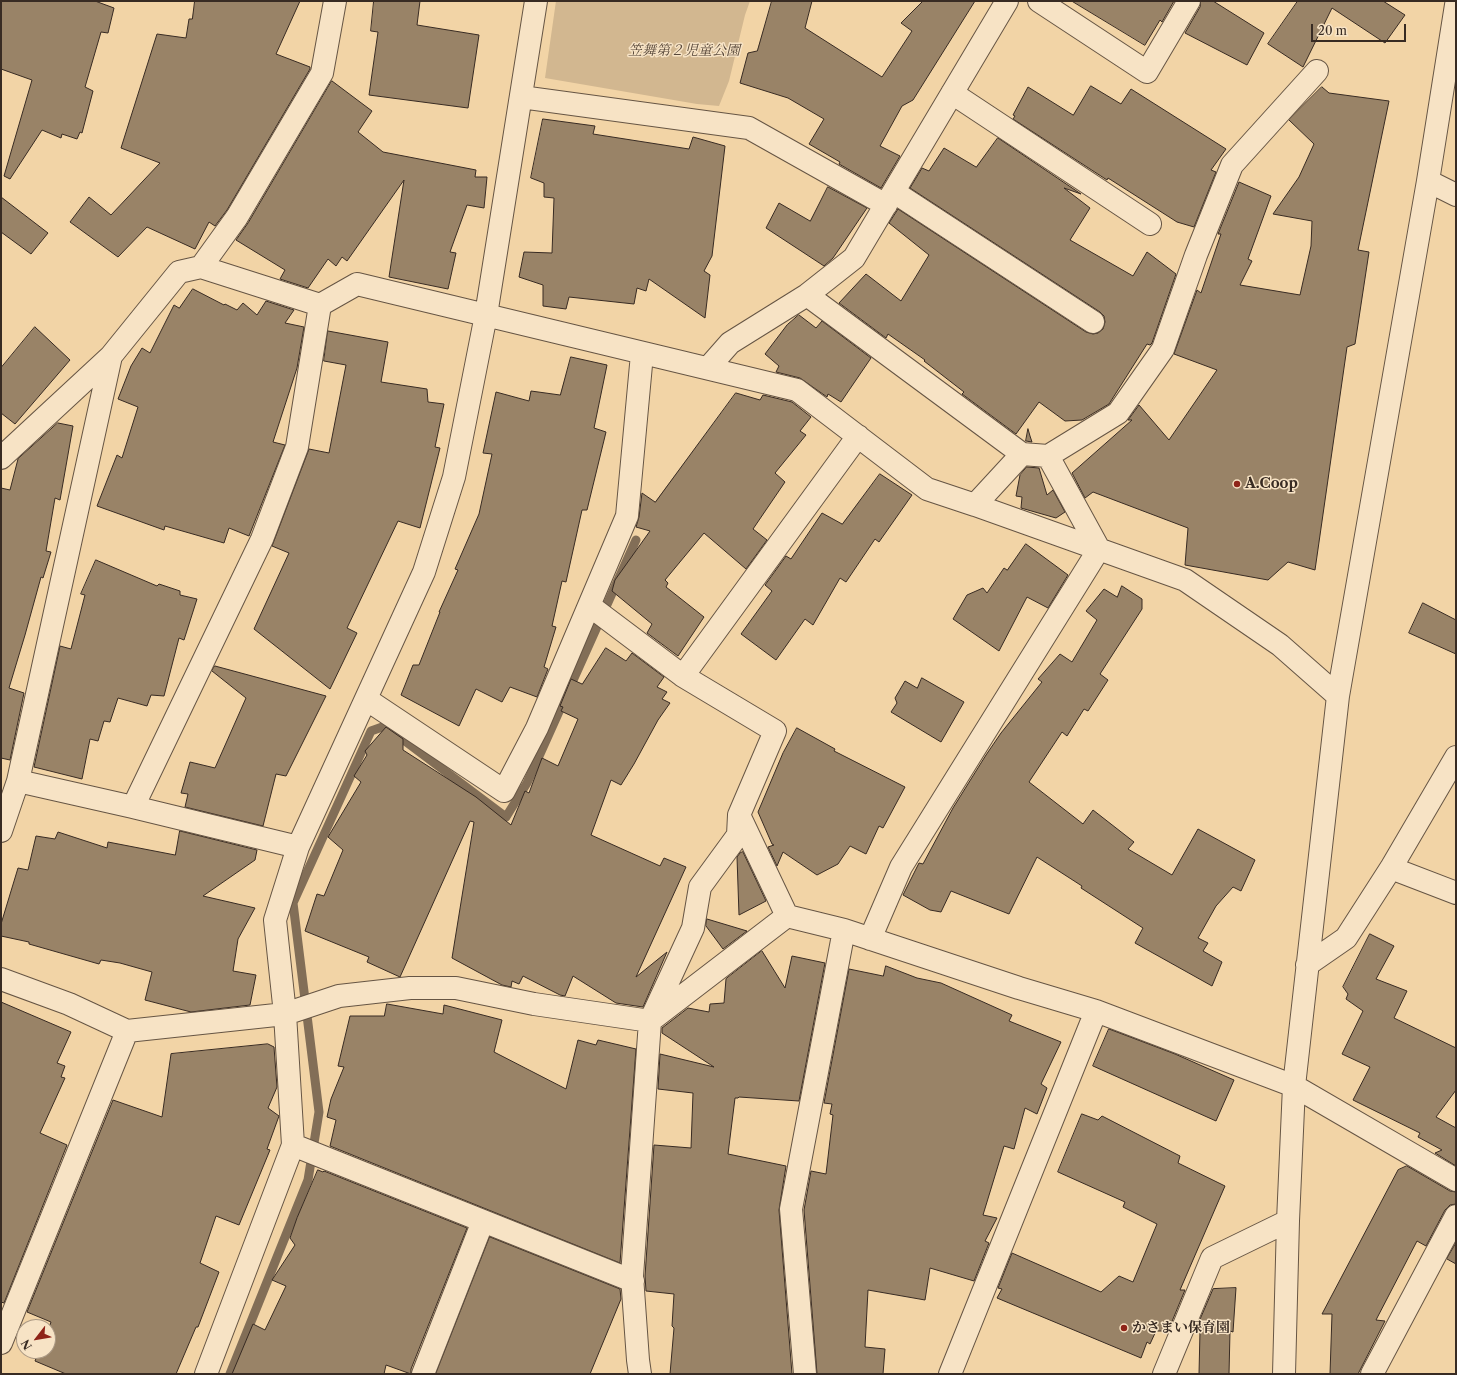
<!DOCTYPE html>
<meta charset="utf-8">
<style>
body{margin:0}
#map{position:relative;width:1457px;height:1375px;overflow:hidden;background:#f2d4a6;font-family:"Libre Caslon Text",serif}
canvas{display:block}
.frame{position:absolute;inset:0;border:2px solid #382b23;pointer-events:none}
.north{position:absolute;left:16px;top:1319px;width:40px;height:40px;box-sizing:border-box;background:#f7e3c5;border:1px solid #ab9984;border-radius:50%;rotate:239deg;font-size:11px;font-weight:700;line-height:16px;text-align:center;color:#382b23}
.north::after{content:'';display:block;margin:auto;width:14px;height:18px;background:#8f2418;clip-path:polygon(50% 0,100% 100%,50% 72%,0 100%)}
.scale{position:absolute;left:1311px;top:24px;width:95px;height:18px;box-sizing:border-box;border:2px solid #382b23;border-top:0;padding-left:5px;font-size:12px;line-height:14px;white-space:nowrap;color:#382b23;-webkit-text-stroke:3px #f7e3c5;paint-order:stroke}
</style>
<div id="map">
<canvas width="1457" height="1375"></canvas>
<div class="frame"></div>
<div class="north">N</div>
<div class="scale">20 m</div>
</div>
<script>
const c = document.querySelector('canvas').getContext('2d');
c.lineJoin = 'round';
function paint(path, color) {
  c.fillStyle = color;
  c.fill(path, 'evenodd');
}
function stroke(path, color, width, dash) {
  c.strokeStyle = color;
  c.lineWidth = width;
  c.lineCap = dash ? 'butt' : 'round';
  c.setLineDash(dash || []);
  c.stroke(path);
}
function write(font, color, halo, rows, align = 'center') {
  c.font = font + ' "Libre Caslon Text","Noto Serif JP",serif';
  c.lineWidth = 3;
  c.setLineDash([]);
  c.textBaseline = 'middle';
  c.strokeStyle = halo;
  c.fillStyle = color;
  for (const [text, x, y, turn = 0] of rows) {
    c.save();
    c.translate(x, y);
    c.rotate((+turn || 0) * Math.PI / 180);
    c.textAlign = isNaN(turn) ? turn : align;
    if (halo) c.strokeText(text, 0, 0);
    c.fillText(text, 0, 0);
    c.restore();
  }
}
const green = new Path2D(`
 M556,1H750L745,15L729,81L719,106L697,104L545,78Z`);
const stream = new Path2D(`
 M230,1374L308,1180L319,1112L293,903L371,731L385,726L506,817L527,783L636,540`);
const building = new Path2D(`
 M1,1H95L114,8L108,33L101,32L85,87L93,91L82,133L80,132L77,139L62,134L61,138L42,130L10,179L4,176L32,80L1,69Z
 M195,1H300L276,54L310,67V69L227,210L215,226L209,222L195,249L147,227L118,257L70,222L89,197L111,215L160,163L121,148L157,34L186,38L189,19H192Z
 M374,1H420L417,25L479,35L468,108L369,95L378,32L371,31Z
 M772,1H812L805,28L882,77L912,31L901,23L923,1H975L913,100L902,106L880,146L900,156L881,188L839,164L840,162L809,144L824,119L788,98L740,83L748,53L757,51Z
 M1072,1H1174L1162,22L1160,20L1145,45Z
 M1201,1H1213L1264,33L1247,65L1185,33L1200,7Z
 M1298,1H1383L1405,15L1385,43L1332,8L1303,67L1268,44Z
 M332,81L372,111L358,132L383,152L476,170L475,177H487L484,208L467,205L450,252L456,253L448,289L389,277L404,180L347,261L342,257L336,266L328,259L308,288L280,279L285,270L236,240L248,223Z
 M1091,86L1121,104L1131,89L1226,149L1211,170L1216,172L1194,227L1177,222L1108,178L1107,180L1013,119L1015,116L1013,115L1028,87L1073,115Z
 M1322,87L1329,93L1389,101L1358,250L1369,252L1355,344L1347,347L1315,570L1288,562L1268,580L1185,565L1188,528L1093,492L1085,498L1072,473L1132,420H1128L1139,405L1169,440L1217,370L1174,354L1197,290L1201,293L1221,234H1218L1239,182L1271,196L1248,259L1252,261L1240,285L1300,295L1311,246L1312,221L1273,214L1299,177L1314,144L1289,120Z
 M543,119L595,126L593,134L689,149L693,137L725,146L712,256L704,271L710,275L705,318L649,279L646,291L637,288L634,304L569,297L566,309L543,306V285L519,277L524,252L552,253L554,198L544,197V183L531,178Z
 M998,138L1081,194L1064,188L1090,208L1070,240L1133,276L1147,252L1176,274L1152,343L1150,345L1147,344L1109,404L1082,420L1065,421L1039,402L1016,434L962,394L964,392L924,361L925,360L888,334L886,338L839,303L866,274L901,301L929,255L889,223L898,209L1086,332L1093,334L1098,333L1103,329L1105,322L1104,316L1100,312L910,188L922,168L929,171L944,148L976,167Z
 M828,187L867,208L833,258L824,266L766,228L779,203L810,221Z
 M1,197L48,233L31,254L1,232Z
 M193,289L224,305L225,304L237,310L243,303L257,315L266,301L294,310L285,323L304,327L297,368L273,442L285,445L249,536L229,528L224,543L165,526L164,530L97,506L117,455L122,458L138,407L118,399L131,366L142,348L150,353L174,305L179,308Z
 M799,315L816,328L822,321L871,358L841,402L828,394L827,397L800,378L776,372L779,366L765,354L787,325Z
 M35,327L70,360L15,424L1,413V368Z
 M328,331L388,342L381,382L427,389L428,402L444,404L435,447L440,448L420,528L398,521L347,628L357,633L330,689L254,629L289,553L272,546L309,449L329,453L346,365L324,361Z
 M571,357L607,365L594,428L606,432L587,510H582L566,582L562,581L552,626L556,627L544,667L548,669L537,697L510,687L502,702L476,689L459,726L401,695L413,665H419L440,612H439L458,570L455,569L479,514L492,454L483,453L496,392L529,401L531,391L560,395Z
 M736,393L760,400L763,395L792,402L811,417L800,431L806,435L775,473L785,482L753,529L767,540L746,569L704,533L665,580L668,583L666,587L704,617L678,656L647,633L652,624L612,591L615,580L650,531L636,527L639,517L642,493L655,502Z
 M58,423L73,426L60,500L55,498L46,551L51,552L43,578L41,577L25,635L9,688L24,693L10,760L1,758V488L10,490L18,459Z
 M1028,429L1030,436L1032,442L1026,441Z
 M1027,467L1039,468L1047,495L1053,490L1065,512L1056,518L1021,508L1022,497L1016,496L1020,475Z
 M880,474L912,495L879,542L875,539L846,582L840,578L813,625L805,619L776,660L741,634L772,591L765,585L786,556L791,559L822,513L842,524Z
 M1026,544L1068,575L1048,608L1027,597L999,651L953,619L967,595L983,588L987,593L1004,568L1007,570Z
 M96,560L157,586L159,584L180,591V595L197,599L184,640L179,638L164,696L151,695L147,706L118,698L110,722L104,721L98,741L90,739L82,779L34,767L60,646L71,649L85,595L81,594Z
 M1122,586L1142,599V609L1100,674L1108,680L1088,711L1084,709L1067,736L1062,732L1029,782L1083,824L1093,810L1134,842L1128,849L1172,875L1198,829L1255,860L1241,891L1233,887L1216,906L1198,938L1208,943L1203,951L1222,962L1212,986L1135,943L1143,928L1081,888L1082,886L1037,857L1009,914L951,891L941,912L930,910L903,895L919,863L923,864L953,808L986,755L1001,733L1042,682L1038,679L1060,654L1072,662L1097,620L1086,611L1104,589L1117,597Z
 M1423,603L1456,620V654L1409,633Z
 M606,648L626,661L632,653L664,677L657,687L667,692L662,699L670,703L658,720L634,764L621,785L611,780L591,835L660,866L664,858L686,867L636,977L667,952L643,1007L616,1003L573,976L565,996L560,995L523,976L519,984L512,981L511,987L502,985L452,958L474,822L470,821L400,977L367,962L369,957L305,931L317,894L324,896L343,850L328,837L361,782L354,776L367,755L365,751L386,727L403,739V750L476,797L511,825L525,791L529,793L542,758L558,766L578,719L561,711L563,707L560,706L571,679L582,684Z
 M215,666L326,696L286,776L276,774L263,826L185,807L188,794L181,793L190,762L215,768L246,698L212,671Z
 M922,678L964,702L941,742L891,712L897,703L895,698L905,681L917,688Z
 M797,728L835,749L834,751L905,787L883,828L879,826L866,854L850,846L838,864L817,875L783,852L777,866L768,847L774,845L772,844L758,812L783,753Z
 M180,831L257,850L255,860L203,896L255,908L238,939L233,971L256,975L250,1005L191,1012L145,1000L152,972L120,963L101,960L99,964L29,944V942L1,936V924L18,868L28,870L36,836L55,839L58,832L107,848L108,842L175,855Z
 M743,852L766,901L739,915L737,857L740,853Z
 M707,919L747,931L723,949L706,926Z
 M1370,934L1394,946L1376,979L1407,991L1394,1018L1456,1048V1090L1436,1117L1456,1128V1166L1435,1153L1442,1150L1418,1137L1420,1133L1353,1100L1370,1067L1342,1054L1363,1011L1346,999L1348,994L1343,987Z
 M762,951L785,988L792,956L825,963L799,1101L739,1097L738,1098H735L728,1154L786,1166L779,1210L792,1374H670L674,1328L672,1326L674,1294L646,1291L645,1276L654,1145L691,1148L693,1093L658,1089L660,1054L714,1067L662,1033V1028L688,1008L709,1012L710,1004L724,1003L726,979Z
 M886,966L917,978L941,983L1012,1015L1009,1021L1061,1042L1041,1084L1047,1088L1037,1114L1025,1108L1014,1149L1004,1146L983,1215L997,1218L985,1241L989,1243L974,1281L930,1268L925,1300L868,1290L865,1347L885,1349L883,1374H817L804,1210L811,1171L826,1174L833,1115L830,1114L832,1104L824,1103L849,969L883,976Z
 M1,1002L71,1032L57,1063L65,1066L61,1077L65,1078L40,1133L67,1145L4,1303L1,1302Z
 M387,1004L443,1014L444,1005L502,1020L494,1052L566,1089L578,1040L596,1045L598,1040L636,1049L620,1263L330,1146L336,1120L327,1117L331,1099L344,1067L338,1066L350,1016H384Z
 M1109,1029L1175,1054L1234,1080L1216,1121L1093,1066Z
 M268,1044L274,1047L277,1087L268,1108L279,1116L267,1149L270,1150L239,1225L216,1216L200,1263L219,1272L198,1327H196L176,1374H66L35,1361L39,1351H48V1330L51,1322L27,1312L113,1100L162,1117L171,1054Z
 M1082,1114L1098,1120L1102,1116L1180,1156L1178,1163L1225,1186L1180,1290H1185L1168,1331H1156L1150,1344L1147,1342L1141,1358L997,1298L1002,1289L998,1288L1012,1253L1101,1292L1119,1276L1133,1282L1157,1224L1123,1207L1125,1202L1058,1172Z
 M1407,1166L1450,1191L1456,1192V1204L1450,1205L1445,1210L1426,1246L1417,1241L1376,1320L1385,1321L1358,1374H1330L1332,1314H1322L1398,1170Z
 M318,1170L323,1172L324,1171L467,1228L411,1369V1374L386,1365L384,1374H232L253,1324L265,1330L286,1286L272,1280L295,1245L290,1238L297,1218Z
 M490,1237L620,1289L621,1299L590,1374H436Z
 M1456,1243V1264L1447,1259Z
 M1236,1288L1233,1332L1230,1331L1229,1374H1199L1200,1331H1195L1213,1289Z`);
const minor = new Path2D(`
 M1039,1L1147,72L1189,1
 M952,93L1150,224
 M521,97L749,128L886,205
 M1428,181L1456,195
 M894,192L1093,322
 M201,267L237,217L322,73L335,1
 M807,295L1022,454L1048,456L1118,413L1163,349L1196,255L1232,165L1317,71
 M708,368L730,343L807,295L854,258L1007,1
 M1048,456L1099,549
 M1,458L111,356L179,272L201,267L320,305L357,284L797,390L927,489L975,505L1022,454
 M975,505L1185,580L1280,645L1338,696
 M590,606L683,676
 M366,699L504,791L537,728L627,516L642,354
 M18,781L133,807
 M739,815L787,916
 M1,831L18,781L111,356
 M298,847L133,807L262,539L297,447L320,305
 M1391,868L1456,893
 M870,939L901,867L1099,549
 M1307,965L1346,938L1391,868L1456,757
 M1,979L69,1004L127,1031L285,1014L339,996L410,988H456L534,1004L650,1021L787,916L844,930L1019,988L1096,1011L1294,1086L1456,1180
 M293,1145L633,1281
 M1,1343L127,1031
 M206,1374L293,1145L285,1014L275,920L298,847L424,572L454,477L486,315L536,1
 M423,1374L483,1221
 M640,1374L638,1360L632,1276L650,1021L693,928L700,887L738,835L739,815L775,731L683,676L858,436
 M805,1374L791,1209L844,930
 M950,1374L1096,1011
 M1164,1374L1212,1258L1288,1221
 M1284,1374L1288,1221L1294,1086L1338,696L1428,181L1456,5
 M1372,1374L1456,1216`);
const markers = [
 [1237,484,4,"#8f2418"],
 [1124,1328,4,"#8f2418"]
];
const parkNames = [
 ["笠舞第２児童公園",684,51]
];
const poiNames = [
 ["A.Coop",1245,484],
 ["かさまい保育園",1132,1328]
];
paint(green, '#d2b790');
stroke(stream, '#826e57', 9);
paint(building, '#998367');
stroke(building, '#382b23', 1);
stroke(minor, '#654', 24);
stroke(minor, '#f7e3c5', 22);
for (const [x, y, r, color] of markers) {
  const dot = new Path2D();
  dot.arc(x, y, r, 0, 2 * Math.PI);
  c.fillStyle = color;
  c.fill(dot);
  stroke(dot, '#f7e3c5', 1.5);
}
write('italic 14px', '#574739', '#f7e3c5', parkNames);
write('bold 14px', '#382b23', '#f7e3c5', poiNames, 'left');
</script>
